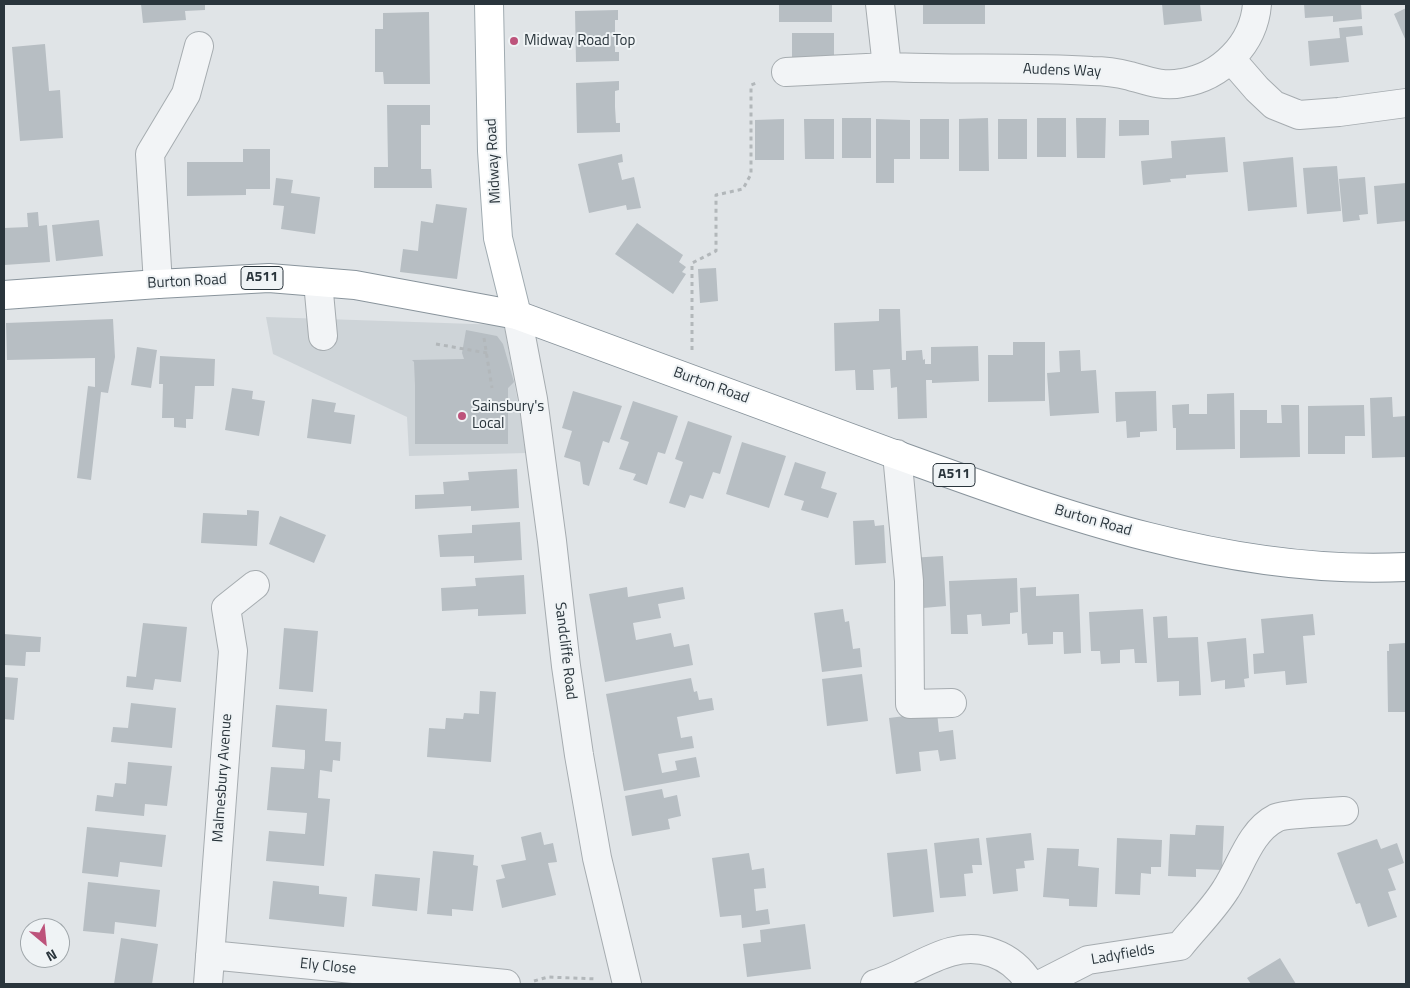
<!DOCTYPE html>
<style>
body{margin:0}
#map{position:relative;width:1410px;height:988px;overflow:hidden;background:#e0e4e7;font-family:"Titillium Web",sans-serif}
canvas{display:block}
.frame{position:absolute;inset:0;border:5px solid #2a353c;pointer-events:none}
.north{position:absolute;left:20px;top:918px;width:50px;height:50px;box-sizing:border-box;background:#eff3f5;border:1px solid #a0a7ab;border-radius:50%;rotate:152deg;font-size:14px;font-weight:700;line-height:20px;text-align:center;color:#2a353c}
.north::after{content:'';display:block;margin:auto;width:18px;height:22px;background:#bd537b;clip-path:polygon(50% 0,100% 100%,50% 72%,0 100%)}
</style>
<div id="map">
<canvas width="1410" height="988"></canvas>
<div class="frame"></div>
<div class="north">N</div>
</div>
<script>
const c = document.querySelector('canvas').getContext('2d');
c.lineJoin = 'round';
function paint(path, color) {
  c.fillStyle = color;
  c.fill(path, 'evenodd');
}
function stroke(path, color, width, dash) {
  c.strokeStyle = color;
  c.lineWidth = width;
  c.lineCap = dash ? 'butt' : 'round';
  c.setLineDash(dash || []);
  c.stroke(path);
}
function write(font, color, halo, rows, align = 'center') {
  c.font = font + ' "Titillium Web",sans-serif';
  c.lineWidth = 4;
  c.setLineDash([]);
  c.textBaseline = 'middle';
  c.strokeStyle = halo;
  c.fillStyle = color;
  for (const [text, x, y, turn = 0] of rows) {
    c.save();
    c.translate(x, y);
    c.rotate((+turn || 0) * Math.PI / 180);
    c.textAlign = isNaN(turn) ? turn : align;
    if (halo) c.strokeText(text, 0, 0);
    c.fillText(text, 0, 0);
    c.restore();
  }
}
const built = new Path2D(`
 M266,317L504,325L527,453L409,456L407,417L273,354Z`);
const building = new Path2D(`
 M141,4H205V10L185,11L186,20L143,23Z
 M779,4H832V22H779Z
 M923,4H985V24H923Z
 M1162,4H1200L1202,21L1164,25Z
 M1304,4H1361L1362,19L1333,22V16L1305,18Z
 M1406,8V41L1394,14Z
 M618,10V20H615V52H619V61L576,62L575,11Z
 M429,12L430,84H384L383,72H375V29H383V13Z
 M1362,26L1363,35L1346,37L1349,62L1310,66L1308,41L1340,38L1339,28Z
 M792,33H834V61H792Z
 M45,44L49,91L60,90L63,138L20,141L12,47Z
 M619,81V90L615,91V107L616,123H620V132L577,133L576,83Z
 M387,105H430V125H421V169H431L432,188H374V167H388Z
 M842,118H871V158H842Z
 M988,118L989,171H959V119Z
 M1037,118H1066V157H1037Z
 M1076,118H1106L1105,158H1077Z
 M784,119V160H755V120Z
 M804,119H834V159H805Z
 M876,119L910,120V159H894V183H876Z
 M920,119H949V159H920Z
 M998,119H1027V159H998Z
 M1119,120H1149V135L1119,136Z
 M1225,137L1228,172L1186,175V178L1170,179L1171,182L1143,185L1141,161L1172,158L1171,141Z
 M243,149H270V189H246V195L187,196V162H243Z
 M622,154L623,162L618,163L622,180L634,177L641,208L627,210L626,205L589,213L578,164Z
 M1293,157L1297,207L1248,211L1243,162Z
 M1337,166L1341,211L1307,214L1303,168Z
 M1365,177L1368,214L1359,215L1360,220L1343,222L1339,179Z
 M276,178L293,180L291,193L320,197L315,234L281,229L284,206L273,205Z
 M1406,183V221L1377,224L1374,186Z
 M436,204L467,208L457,279L400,272L403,249L418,251L421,221L433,223Z
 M38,212L39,226L47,225L50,262L4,265V228L28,227L27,213Z
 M99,220L103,256L56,261L52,225Z
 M637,223L683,255L679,262L686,267L682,272L686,274L673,294L615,254Z
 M716,268L718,301L700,303L698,269Z
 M879,309H900L902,360H906V351L922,350L923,360L925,359V364H931V347L978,346L979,381L932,383V380H926L927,418L898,419L897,387L891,388L890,369L873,370L874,390H856L855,370L835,371L834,323L879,321Z
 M113,319L115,357L108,393L101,392L91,480L77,478L88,386L95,387V358L7,360L6,323Z
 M466,330L497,336L503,344L514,382L508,388V444H415V385L414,362L412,360L464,359L462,353Z
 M1013,342H1045V401L988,402V355H1013Z
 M137,347L157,350L151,388L131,385Z
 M1080,350L1081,371L1096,370L1099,413L1050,416L1047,373L1060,372L1059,351Z
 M160,356L215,359L214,386H195L193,419H186V428L174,427V418H162L163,384H159Z
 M232,388L253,391L252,399L265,401L259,436L225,430Z
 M573,391L622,406L609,443L603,441L589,486L583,484L580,462L564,457L572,431L562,428Z
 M1156,391L1157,431L1140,432V437L1127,438L1126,421L1116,422L1115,392Z
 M1234,393L1235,449L1176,450V428H1173L1172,405L1189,404V414H1207V394Z
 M1392,397L1393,417L1406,416V457L1372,458L1370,398Z
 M312,399L336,403L334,412L355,415L351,444L307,438Z
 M633,401L678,416L665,454L658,452L647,485L633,480L636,474L619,469L629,442L620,439Z
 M1281,405H1299L1300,457L1240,458V410H1267V423H1282Z
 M1364,405L1365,436H1345V454H1308V406Z
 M688,421L732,436L720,474L713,472L703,499L690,495L685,508L669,503L683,462L675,459Z
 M742,442L786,456L769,508L726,494Z
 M795,462L826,472L821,488L837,493L828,518L801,510L804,501L784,495Z
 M517,469L519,508L471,511V506L415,509V495L444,494L443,482L469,480L468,472Z
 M247,510L259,511L257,546L201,543L203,513L247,515Z
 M280,516L326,535L314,563L269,544Z
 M874,520L875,526L884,525L886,563L855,565L853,521Z
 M520,522L522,560L474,563V556L440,557L438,535L472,533V525Z
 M943,556L946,606L912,609L909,558Z
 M524,575L526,614L478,616V609L442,611L441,588L476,586L475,578Z
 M1017,578L1018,612L1010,613V624L982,626L981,614L967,615L968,634H951L949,581Z
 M627,587L628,597L683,587L685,599L658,604L661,618L633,623L636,640L671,633L674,647L689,644L693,665L605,682L589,594Z
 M1036,587V596L1079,594L1081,653L1064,654L1063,632H1053V644L1028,645L1027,633L1022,634L1020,588Z
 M843,609L845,622L849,621L853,649L860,648L862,667L822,672L814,613Z
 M1143,609L1147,663H1135L1134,649L1120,650V663L1101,664L1100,651H1091L1089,612Z
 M1313,614L1315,635L1303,636L1307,683L1286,685L1285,671L1254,674L1253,654L1264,653L1261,619Z
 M1167,616L1168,638L1198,637L1201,695L1179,696V681L1157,682L1153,617Z
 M143,623L187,627L181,682L155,679L153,690L126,687L127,676L136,677Z
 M284,628L318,631L313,692L279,689Z
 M4,634L41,637L40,652H26L25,666L4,665Z
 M1246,638L1249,678L1244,679L1245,687L1225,689V680L1211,682L1207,642Z
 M1406,643V712H1388L1387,651H1389V644Z
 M862,674L868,721L827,726L822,679Z
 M4,677L18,678L14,720L4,719Z
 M691,678L694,692L697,691L699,700L712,698L714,710L677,717L681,738L692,736L694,748L658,754L662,773L677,770L675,761L696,757L700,777L624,791L606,694Z
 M480,691L496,692L491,762L427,757L429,728L445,729L446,718L463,719L464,713L479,714Z
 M131,703L176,708L172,748L111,742L113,727L128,728Z
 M276,705L327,709L325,741L341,742L340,761L333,760L332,772L320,770L318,798L330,799L324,866L266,861L269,831L305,834L307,813L267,810L271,767L304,769L305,758V750L272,747Z
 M937,712L939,732L953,730L956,759L940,761L938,750L919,752L921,771L896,774L889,718Z
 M128,762L172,766L167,806L145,804L144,816L95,811L97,795L113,797L115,783L126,784Z
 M662,789L664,798L677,795L681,816L668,819L670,829L632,836L625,796Z
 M1196,825L1224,826L1222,870L1196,869V877L1168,876L1170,834L1195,835Z
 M87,827L166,835L162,867L120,862L118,877L82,873Z
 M541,832L544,845L553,843L557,862L548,863L556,895L502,908L496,880L505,878L501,865L526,860L521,837Z
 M1031,833L1034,860L1024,861L1025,868L1016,869L1018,891L993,894L986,838Z
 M979,838L982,865H972L973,873L964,874L966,896L940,898L934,843Z
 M1117,838L1162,840L1161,867H1151V874L1141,873L1140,895L1115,894Z
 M1377,839L1381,849L1397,843L1404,863L1388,869L1396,890L1388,892L1397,917L1368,927L1360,903L1356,904L1337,853Z
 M1047,848L1079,849L1078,866L1099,868L1097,907L1069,906V899L1043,897Z
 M927,849L934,912L893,917L887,853Z
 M433,851L474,855L473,865L478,866L473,911L452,909V916L427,914Z
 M749,853L752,870L764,868L766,888L754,889L756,911L768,909L770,924L742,928L741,915L720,917L712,858Z
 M375,874L420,878L417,911L372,906Z
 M273,881L319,886V894L347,897L344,927L269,919Z
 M88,882L160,890L156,927L115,922L114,934L83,931Z
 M805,924L811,969L747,977L743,944L761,942L760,930Z
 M121,938L158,944L152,984H114Z
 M1280,958L1296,984H1251L1247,978Z`);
const path = new Path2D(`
 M484,338L492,388
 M436,344L487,353
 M692,350V263L716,251V195L743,189L751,174V85L759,82
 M534,981L548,977L597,979`);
const minor = new Path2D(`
 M880,4L887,67C955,70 1024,67 1092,71C1104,71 1118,73 1130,76C1148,81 1163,87 1182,83C1221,77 1254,44 1257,4
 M1231,59L1257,89L1274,105L1299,115L1339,112L1406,103
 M786,72L887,67
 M318,282L323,336
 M158,284L150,154L186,94L199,46
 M517,315L533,399L552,541L566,666L579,755L597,858L627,984
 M897,454L909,581L910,704L952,703
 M210,955L506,984
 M208,984L233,651L226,608L255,585
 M875,984C914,973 950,937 993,953C1010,959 1021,969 1030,984
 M1041,984L1088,960L1180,946C1195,927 1213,910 1226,889C1241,866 1250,831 1276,818C1283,814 1332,812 1344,811`);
const major = new Path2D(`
 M489,4L492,151L498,238L517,315`);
const highway = new Path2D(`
 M4,295L158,284L269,278L355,285L517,315C640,360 763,406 886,451C1052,511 1226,576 1406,567`);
const markers = [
 [514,41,5,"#bd537b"],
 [462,416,5,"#bd537b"]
];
const shields = [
 [262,278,42],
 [954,475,42]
];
const shieldNames = [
 ["A511",262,278],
 ["A511",954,475]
];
const poiNames = [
 ["Midway Road Top",524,41],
 ["Sainsbury's",472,407],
 ["Local",472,424]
];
const streetNames = [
 ["Audens Way",1062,71,2],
 ["Midway Road",494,161,-93],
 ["Burton Road",187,282,-3],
 ["Burton Road",711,386,20],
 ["Burton Road",1093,521,16],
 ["Sandcliffe Road",565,651,83],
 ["Malmesbury Avenue",223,778,-86],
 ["Ladyfields",1123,955,-10],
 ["Ely Close",328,967,6]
];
paint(built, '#ced4d8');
paint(building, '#b7bec3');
stroke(minor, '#a6acb0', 30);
stroke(major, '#a0abb1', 30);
stroke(highway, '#89949c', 30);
stroke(path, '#b2b7ba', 3, [4, 4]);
stroke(minor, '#f2f4f6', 28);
stroke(major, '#fff', 28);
stroke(highway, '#fff', 28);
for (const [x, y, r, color] of markers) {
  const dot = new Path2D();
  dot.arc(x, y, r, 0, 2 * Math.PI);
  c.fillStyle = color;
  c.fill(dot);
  stroke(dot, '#eff3f5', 2);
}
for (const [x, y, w] of shields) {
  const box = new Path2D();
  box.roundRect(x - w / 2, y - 11.5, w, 23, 4);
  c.fillStyle = '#eff3f5';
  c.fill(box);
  stroke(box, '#2a353c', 1);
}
write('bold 14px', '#2a353c', null, shieldNames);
write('15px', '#2a353c', '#eff3f5', poiNames, 'left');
write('15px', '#2a353c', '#eff3f5', streetNames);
</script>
